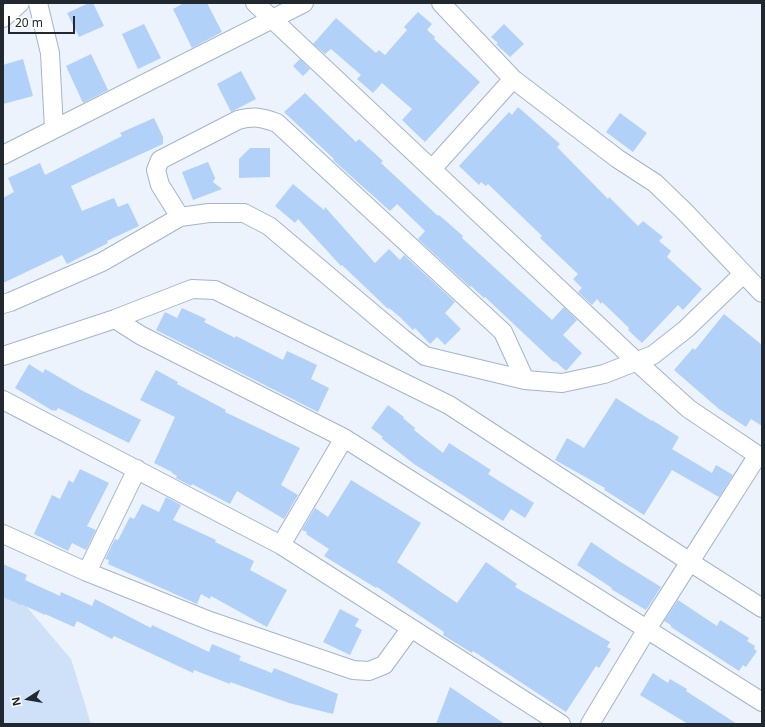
<!DOCTYPE html>
<style>
body{margin:0}
#map{position:relative;width:765px;height:727px;overflow:hidden;background:#ecf3fc;font-family:"Noto Sans",sans-serif}
canvas{display:block}
.frame{position:absolute;inset:0;border:4px solid #212830;pointer-events:none}
.north{position:absolute;left:8px;top:679px;width:40px;height:40px;-webkit-text-stroke:3px #fff;paint-order:stroke;rotate:258deg;font-size:11px;font-weight:700;line-height:16px;text-align:center;color:#212830}
.north::after{content:'';display:block;margin:auto;width:14px;height:18px;background:#212830;clip-path:polygon(50% 0,100% 100%,50% 72%,0 100%)}
.scale{position:absolute;left:8px;top:16px;width:67px;height:18px;box-sizing:border-box;border:2px solid #212830;border-top:0;padding-left:5px;font-size:12px;line-height:14px;white-space:nowrap;color:#212830;-webkit-text-stroke:3px #fff;paint-order:stroke}
</style>
<div id="map">
<canvas width="765" height="727"></canvas>
<div class="frame"></div>
<div class="north">N</div>
<div class="scale">20 m</div>
</div>
<script>
const c = document.querySelector('canvas').getContext('2d');
c.lineJoin = 'round';
function paint(path, color) {
  c.fillStyle = color;
  c.fill(path, 'evenodd');
}
function stroke(path, color, width, dash) {
  c.strokeStyle = color;
  c.lineWidth = width;
  c.lineCap = dash ? 'butt' : 'round';
  c.setLineDash(dash || []);
  c.stroke(path);
}
const green = new Path2D(`
 M3,579L71,659L91,724H3Z`);
const building = new Path2D(`
 M89,3H93L104,26L79,37L67,13Z
 M184,3H207L222,32L192,48L173,9Z
 M418,12L432,24L427,30L435,37L434,39L480,82L425,142L402,120L412,109L382,83L373,93L357,79L361,75L331,49L325,54L313,44L336,18L376,53L379,50L385,55L407,30L404,27Z
 M144,24L161,58L138,69L122,34Z
 M504,24L524,44L510,57L496,44L498,43L491,37Z
 M91,54L108,90L83,103L66,66Z
 M23,59L33,96L3,104V65Z
 M300,59L310,69L303,76L293,66Z
 M241,71L256,99L231,112L217,84Z
 M305,93L356,142L359,139L383,161L381,163L438,216L439,215L463,236L462,238L552,320L564,307L577,320L563,335L582,353L566,371L555,361L554,362L485,297L484,298L471,286L470,287L418,239L425,231L397,204L390,211L333,160L334,159L284,112Z
 M518,107L560,144L557,147L608,199L609,197L638,226L643,221L663,237L659,241L671,251L667,257L702,289L683,310L678,305L642,343L628,330L629,328L602,302L601,304L597,299L592,305L578,292L582,288L573,279L578,274L540,238L542,236L488,184L486,186L481,182L479,185L459,166L509,112L512,115Z
 M620,113L647,133L633,152L606,132Z
 M154,118L163,137V144L71,186L82,211L114,198L118,207L128,203L139,226L107,241L108,243L67,264L62,255L3,283V198L14,192L8,178L40,163L45,175L122,136L120,133Z
 M250,148H270V177L239,178V159Z
 M208,162L215,178L213,182L222,189L193,200L182,172Z
 M293,184L324,210L325,207L375,263L389,249L400,260L404,255L455,302L445,313L461,329L445,345L437,337L430,344L415,328L413,330L400,317L389,308L388,309L342,265L341,266L298,219L295,223L275,206Z
 M182,308L206,319L204,322L235,338L236,336L283,360L287,351L317,365L311,379L329,388L318,412L156,330L165,312L177,318Z
 M724,314L762,345V426L751,419L746,427L719,409L674,370L693,348L695,350Z
 M29,364L43,373L45,369L81,390L141,420L129,443L58,408L56,411L54,410L53,411L15,388Z
 M156,370L178,382L177,384L226,410L225,412L300,448L281,485L298,495L284,519L237,491L230,504L192,484L191,486L176,478L177,476L172,473V472L154,463L175,417L140,400Z
 M616,398L652,421V420L679,437L672,449L712,473L716,465L733,475L719,497L672,470L644,515L606,491L604,490L605,488L555,460L567,438L584,448Z
 M388,405L404,417L403,418L415,428L414,430L443,453L449,443L491,470L488,474L534,503L525,518L511,509L503,521L414,464L381,438L383,437L371,428Z
 M80,469L109,483L87,526L96,530L86,550L72,543L68,551L34,534L52,495L60,499L69,480L73,483Z
 M351,480L421,523L397,562L457,603L486,562L517,584L515,587L610,642L607,647L611,649L599,668L596,666L566,712L473,651L472,653L443,635L444,632L377,587L376,588L324,556L329,549L306,534L307,532L302,530L315,508L328,517Z
 M166,497L181,505L173,520L216,540L215,542L254,561L250,570L287,590L267,627L211,596L210,599L201,594L197,604L108,564L109,560L105,559L115,539L118,540L130,517L134,519L142,504L159,512Z
 M591,542L619,561L661,587L646,610L611,589L612,588L577,565Z
 M3,564L27,575L25,580L60,596L61,592L92,606L95,599L151,628L152,625L209,652L212,644L241,656L239,660L272,673L274,668L338,694L333,714L289,703L230,682V684L194,670L193,673L114,636L112,639L77,621L74,627L45,614V615L21,604V605L3,597Z
 M678,600L717,626L720,620L749,638L747,641L755,646L754,649L757,651L746,667L743,665L739,671L671,627V625L664,621Z
 M340,609L359,619L355,626L362,630L350,655L323,642Z
 M653,673L668,683L670,679L687,689L686,691L737,724H688L640,695Z
 M450,687L475,704L505,724H436Z`);
const minor = new Path2D(`
 M38,3L50,53L54,129
 M255,3L637,362L689,409L762,458
 M441,3L513,79L618,159L655,183L685,212L762,293
 M3,18L20,3
 M3,155L304,3
 M432,169L513,79
 M180,217L160,185L156,170L160,160L238,120C254,116 261,117 277,123L503,332L525,380
 M3,304L10,302L102,262L180,217L209,213H244L269,226L402,338L425,356L525,380L562,383L604,374L653,355L686,329L743,274
 M115,319L140,335L344,438L762,702
 M3,356L115,319L192,289L215,290L449,405L690,562L762,608
 M3,400L281,545L561,724
 M3,534L87,572L210,621L353,670L369,671L384,665L411,628
 M281,545L344,438
 M87,572L137,469
 M590,724L647,629L758,455`);
paint(green, '#cfe1f8');
paint(building, '#b1d1f9');
stroke(minor, '#a4b5c9', 20);
stroke(minor, '#fff', 18);
</script>
